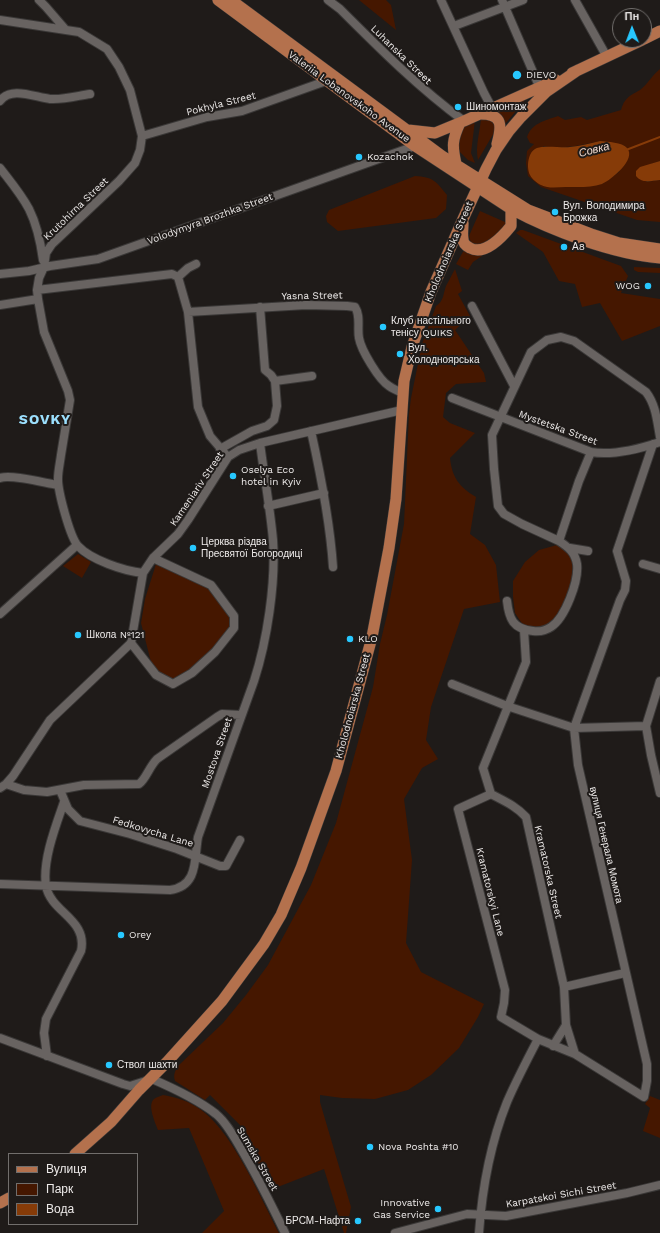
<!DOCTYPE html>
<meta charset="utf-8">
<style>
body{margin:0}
#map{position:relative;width:660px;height:1233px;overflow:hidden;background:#1f1b19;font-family:"Work Sans",sans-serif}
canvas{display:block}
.legend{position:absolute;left:8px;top:1153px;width:130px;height:72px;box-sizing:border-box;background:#1f1b19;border:1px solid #716e6c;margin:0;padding:5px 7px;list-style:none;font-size:12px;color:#edeae9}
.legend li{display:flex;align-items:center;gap:8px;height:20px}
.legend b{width:20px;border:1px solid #716e6c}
.north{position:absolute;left:612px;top:8px;width:40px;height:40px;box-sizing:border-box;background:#1f1b19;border:1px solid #716e6c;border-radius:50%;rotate:359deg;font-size:11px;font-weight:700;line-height:16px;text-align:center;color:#edeae9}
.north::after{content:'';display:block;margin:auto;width:14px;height:18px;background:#27c8ff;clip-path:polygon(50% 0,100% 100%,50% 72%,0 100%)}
</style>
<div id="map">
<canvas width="660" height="1233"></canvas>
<ul class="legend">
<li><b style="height:5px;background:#b4714d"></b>Вулиця</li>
<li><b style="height:11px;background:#451700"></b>Парк</li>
<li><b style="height:11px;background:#863b08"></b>Вода</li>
</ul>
<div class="north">Пн</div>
</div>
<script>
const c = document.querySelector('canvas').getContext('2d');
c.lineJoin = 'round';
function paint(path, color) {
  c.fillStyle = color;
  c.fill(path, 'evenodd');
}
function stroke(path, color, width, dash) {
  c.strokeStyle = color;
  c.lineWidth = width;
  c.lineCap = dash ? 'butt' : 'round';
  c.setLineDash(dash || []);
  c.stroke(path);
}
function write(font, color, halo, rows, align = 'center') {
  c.font = font + ' "Work Sans",sans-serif';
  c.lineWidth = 4;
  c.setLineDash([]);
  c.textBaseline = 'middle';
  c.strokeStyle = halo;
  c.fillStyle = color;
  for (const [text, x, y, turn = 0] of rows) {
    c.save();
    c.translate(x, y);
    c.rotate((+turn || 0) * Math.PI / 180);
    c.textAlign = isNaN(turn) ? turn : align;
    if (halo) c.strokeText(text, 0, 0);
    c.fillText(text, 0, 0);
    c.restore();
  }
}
const green = new Path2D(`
 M359,0H386L391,5L396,30Z
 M660,69V161L651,164L646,182L660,180V222L637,220L541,187L528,176L526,163L527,151L534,144L530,143L527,137C532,123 544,121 558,116L565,120L581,117L587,120L621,110C622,107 623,103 625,101C629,95 635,93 640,90C648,84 652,75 660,69ZM600,141L625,146L619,172L602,184L549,187L543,146C562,150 582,145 600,141Z
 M526,99L505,124L503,118L493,110Z
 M481,118L495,121V131L478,160C475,146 480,132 481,118Z
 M475,120L471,153L475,163L468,160L457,149L460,128Z
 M415,176C433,177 436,181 447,195L446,209L436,218L338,231L327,222L326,216L329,210Z
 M480,211L505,222V226L490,241L472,247L469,236Z
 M520,230H523L621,266L628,276L621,293L660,299V326L622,341L600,303L582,307L575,284L559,281L543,252L516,233Z
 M464,250L470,254L480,253L482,256L473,262L468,270L456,264Z
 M634,267L660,268V273L638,272L634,270Z
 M455,269L462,291L458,294L470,316L455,330L484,373L486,382L456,384L446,393L443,417L450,423L475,433L450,458C452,477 459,487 476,497L470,534L485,545L496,565L500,602L464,609L431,707L426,740L438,759L422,768L404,799L412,860L406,943L421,972L484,1004L478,1017L459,1048L431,1075L408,1090L375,1099L342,1098L320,1095V1102L351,1207L346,1233H344L324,1169L270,1190L240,1125L210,1095L205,1100L175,1081C173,1074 175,1071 179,1065L223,1023L246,995L268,965L311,885L336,823L373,687L380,644L387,615L404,524L409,414L411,398L422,344L436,306C444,301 443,294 446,286C449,280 452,275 455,269Z
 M557,545L566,548C569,552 572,557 573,562C576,581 562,619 544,626C537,629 529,627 523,625L515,613L513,597V581L525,562L539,550Z
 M78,554L91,562L82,578L63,566Z
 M156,564L210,588L232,617L233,626L191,672L173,682L157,673L151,662L141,623L145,599Z
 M163,1095C174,1097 186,1100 195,1106C230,1125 260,1197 279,1233H202L224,1211L189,1128L158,1130C155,1122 147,1105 154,1099C156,1097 161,1096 163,1095Z
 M650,1096L660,1100V1138L643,1131L650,1108L645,1104Z`);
const water = new Path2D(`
 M600,141C608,142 622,142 627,148C637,159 611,180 602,184C591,188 577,187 566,187C558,187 549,189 541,185C537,183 532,179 530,175C526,167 528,151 537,148C544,145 562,148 570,147C580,146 591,143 600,141Z
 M660,161V180C650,181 643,184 636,176V171L640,167Z`);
const stream = new Path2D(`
 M626,150L660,137`);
const minor = new Path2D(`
 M39,0L46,7L65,29
 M328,0L340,9C380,49 419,88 464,121
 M441,0L484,93L492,108
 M502,0L539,86
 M575,0L607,57
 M0,20L79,32L107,49L119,67L130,90L142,136L140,150L135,163L119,181L52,244L46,253L44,267L39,278L37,290L38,299L44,332L68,391L70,400C67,419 64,437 61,455C60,463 58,471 58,479C58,492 70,537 78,546C91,560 124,571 143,573
 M454,26L523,0
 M0,101C11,86 34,97 50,99C63,100 77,96 90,94
 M142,136L207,117L242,111L326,81
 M0,168C10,181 21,194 29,209C36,223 41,245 43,260
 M0,274L29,271L50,266L98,259L415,146
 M178,277L188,268L196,264
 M37,290L172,274L178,277L188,312L198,407L210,436L228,457
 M0,305L38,299
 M472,306L514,386
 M188,312L306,305L347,306L355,307C361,316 357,328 359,338C361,350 379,380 389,386C393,389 398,391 403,393
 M275,381L312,376
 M452,398L591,452C613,456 639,449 660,442
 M311,431C321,476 330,521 333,567
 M220,449L252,431L267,426L274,420L277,406L275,381L271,375L265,370L260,307
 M0,478C11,474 45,483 58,485
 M268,506L324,493
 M559,541L522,524L504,514L498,506L494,469L492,435L531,352L547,340L561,337L574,341L646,392C656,405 657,421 660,437
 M570,548L588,551
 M643,564L660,569
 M507,601C509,619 513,629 533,631C540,632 545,631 551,627C565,618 579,581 577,564C575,552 568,547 559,541L579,481L591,452
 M0,614L77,545
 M524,630L526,662L483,768L491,794C504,801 516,806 526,817L564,987L566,1025L553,1046
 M131,643L156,675L173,684L192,673L215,652L234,628V616L211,585L153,558
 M660,681L646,726L651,755L660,793
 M452,684L507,706L574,728L646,726
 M6,784L24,790L47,792L84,785L139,784C146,779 149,767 157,759L217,717L222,714L241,715
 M0,788L6,784L13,776L50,720L131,643L143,573L153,558L178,534L188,520L228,457L239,450L260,443L402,410
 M60,790L68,809L80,821L130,834L177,849L220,866H226L240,840
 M491,794L458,809L505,990L504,1003L501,1017L538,1039L575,1054L644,1097L647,1081V1064L578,765L574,728L620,600L625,590L626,581L617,551L653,444
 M0,884L170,890C199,886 194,858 198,837L254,681C267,641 276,583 273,540C270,507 264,475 260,443
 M564,987L625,973
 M566,1025L575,1054
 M0,1038L123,1084L130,1086L152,1079C173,1088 197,1099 216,1114C228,1124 236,1141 244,1154C259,1180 272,1206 285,1233
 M47,1056L44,1033L46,1019L81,951C88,919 51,913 46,886C42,861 56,825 64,802
 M395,1233L467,1214L506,1216L627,1193L660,1185
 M479,1233C482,1190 491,1142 507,1102C516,1081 527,1060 538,1039`);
const major = new Path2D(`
 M218,0L415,146L511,209C552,231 613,254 660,258
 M231,0L442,156L528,210L591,234L619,243L660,249
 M644,39L660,31
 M572,73L642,40
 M481,114C503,114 502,126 497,144
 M408,130L435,133L464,121L556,80
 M456,164C452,146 452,140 460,123
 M463,223C463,228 462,234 463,239C463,243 466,246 470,248C485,256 503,236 511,226V209
 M75,1154L111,1122L139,1090L167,1062L222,1001L264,944L281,915L301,868L336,771L372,637L389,548L396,499L404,381L412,347L431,292L463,219L486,169L496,150L509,131L521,117L546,92L578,70
 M0,1203L9,1198`);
const markers = [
 [517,75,5,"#27c8ff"],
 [458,107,4,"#27c8ff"],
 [359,157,4,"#27c8ff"],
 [555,212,4,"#27c8ff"],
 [564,247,4,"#27c8ff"],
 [648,286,4,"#27c8ff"],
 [383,327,4,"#27c8ff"],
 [400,354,4,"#27c8ff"],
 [233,476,4,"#27c8ff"],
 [193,548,4,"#27c8ff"],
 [78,635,4,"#27c8ff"],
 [350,639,4,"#27c8ff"],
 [121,935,4,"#27c8ff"],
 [109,1065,4,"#27c8ff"],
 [370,1147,4,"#27c8ff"],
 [438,1209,4,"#27c8ff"],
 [358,1221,4,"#27c8ff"]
];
const streetNames = [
 ["Luhanska Street",401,55,44],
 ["Valeriia Lobanovskoho Avenue",349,97,36],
 ["Pokhyla Street",221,104,-14],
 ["Krutohirna Street",76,209,-44],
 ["Volodymyra Brozhka Street",210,219,-20],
 ["Kholodnoiarska Street",449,252,-67],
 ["Yasna Street",312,296,-1],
 ["Mystetska Street",558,428,20],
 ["Kameniariv Street",197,489,-56],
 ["Kholodnoiarska Street",353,706,-75],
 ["Mostova Street",217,753,-71],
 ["Fedkovycha Lane",153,832,17],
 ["вулиця Генерала Момота",606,845,77],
 ["Kramatorska Street",548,872,77],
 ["Kramatorskyi Lane",490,892,76],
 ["Sumska Street",257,1159,60],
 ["Karpatskoi Sichi Street",561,1195,-10]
];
const poiNames = [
 ["DIEVO",526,75],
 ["Шиномонтаж",466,107],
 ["Kozachok",367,157],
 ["Вул. Володимира",563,206],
 ["Брожка",563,218],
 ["А8",572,247],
 ["WOG",640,286,"right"],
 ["Клуб настільного",391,321],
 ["тенісу QUIKS",391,333],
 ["Вул.",408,348],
 ["Холодноярська",408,360],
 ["Oselya Eco",241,470],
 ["hotel in Kyiv",241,482],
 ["Церква різдва",201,542],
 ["Пресвятої Богородиці",201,554],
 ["Школа №121",86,635],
 ["KLO",358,639],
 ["Orey",129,935],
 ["Ствол шахти",117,1065],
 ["Nova Poshta #10",378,1147],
 ["Innovative",430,1203,"right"],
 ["Gas Service",430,1215,"right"],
 ["БРСМ-Нафта",350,1221,"right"]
];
const waterNames = [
 ["Совка",594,150,-14]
];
const districtNames = [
 ["SOVKY",45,420]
];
paint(green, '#451700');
paint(water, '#863b08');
stroke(stream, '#863b08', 2);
stroke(minor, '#3a3837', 10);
stroke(major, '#3a3837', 12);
stroke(minor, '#686361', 8);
stroke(major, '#b4714d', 11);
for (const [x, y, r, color] of markers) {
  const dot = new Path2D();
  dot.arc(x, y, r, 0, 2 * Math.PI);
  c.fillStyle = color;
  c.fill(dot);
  stroke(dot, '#1f1b19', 1.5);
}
write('10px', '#edeae9', '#1f1b19', streetNames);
write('10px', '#edeae9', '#1f1b19', poiNames, 'left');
write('italic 11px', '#f3dcd1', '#1f1b19', waterNames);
c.letterSpacing = '1px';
write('bold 14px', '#9ce0fe', '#1f1b19', districtNames);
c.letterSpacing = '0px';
</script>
